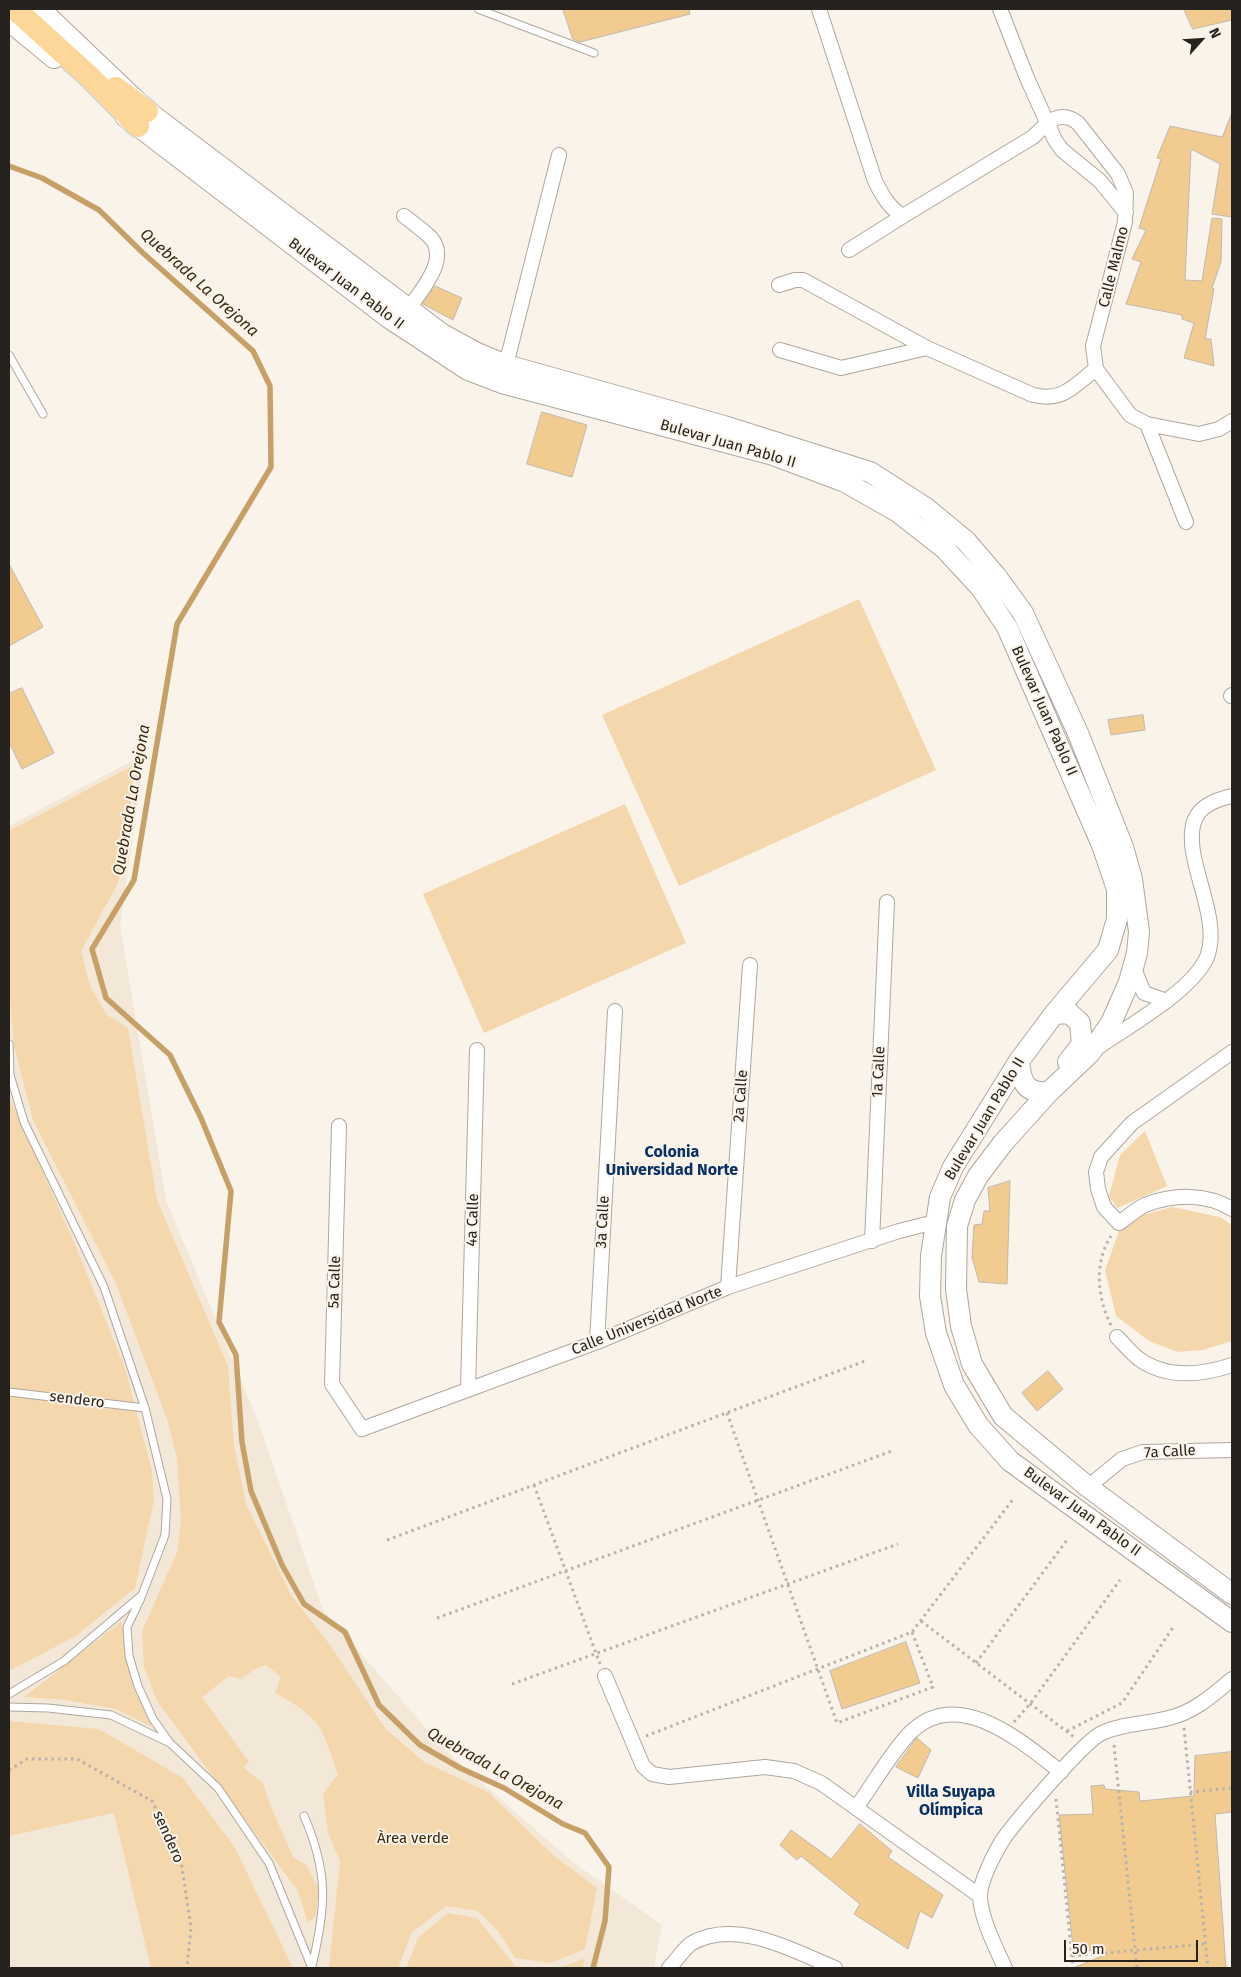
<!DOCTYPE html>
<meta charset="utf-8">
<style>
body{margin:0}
#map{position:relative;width:1241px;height:1977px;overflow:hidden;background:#faf3e9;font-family:"Fira Sans",sans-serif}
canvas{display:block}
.frame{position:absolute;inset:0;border:10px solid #26231f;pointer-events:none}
.north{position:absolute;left:1176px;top:15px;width:50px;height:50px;-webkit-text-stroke:4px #faf3e9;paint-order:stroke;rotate:64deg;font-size:14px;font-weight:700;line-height:20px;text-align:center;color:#26231f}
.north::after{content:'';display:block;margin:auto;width:18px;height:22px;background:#26231f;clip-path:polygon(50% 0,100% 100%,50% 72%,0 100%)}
.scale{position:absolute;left:1064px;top:1940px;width:134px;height:22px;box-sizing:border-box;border:2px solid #26231f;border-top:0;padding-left:6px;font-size:15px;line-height:18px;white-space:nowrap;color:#26231f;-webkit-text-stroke:4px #faf3e9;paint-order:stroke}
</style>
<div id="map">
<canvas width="1241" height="1977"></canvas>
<div class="frame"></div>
<div class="north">N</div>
<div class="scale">50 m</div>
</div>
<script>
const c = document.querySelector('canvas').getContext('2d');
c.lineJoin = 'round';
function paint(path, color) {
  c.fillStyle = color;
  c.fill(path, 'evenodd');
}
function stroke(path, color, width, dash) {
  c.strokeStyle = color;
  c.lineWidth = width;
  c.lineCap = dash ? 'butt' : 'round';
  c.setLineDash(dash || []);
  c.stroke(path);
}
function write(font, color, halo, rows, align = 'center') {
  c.font = font + ' "Fira Sans",sans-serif';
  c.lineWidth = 4;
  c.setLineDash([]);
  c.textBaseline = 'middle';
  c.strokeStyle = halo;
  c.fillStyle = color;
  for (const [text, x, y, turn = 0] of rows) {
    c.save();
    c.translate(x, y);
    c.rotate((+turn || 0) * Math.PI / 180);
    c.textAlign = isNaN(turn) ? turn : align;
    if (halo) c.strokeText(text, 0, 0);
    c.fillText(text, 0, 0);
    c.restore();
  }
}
const built = new Path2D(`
 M145,754L120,926L166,1200L258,1421L323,1610L446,1751L570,1860L662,1925L654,1968H9V826Z`);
const green = new Path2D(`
 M859,599L936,770L679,886L602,715Z
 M134,765L129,820L118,883L81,951L90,986L107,1015L128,1028L157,1200L228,1366L234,1446L246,1504L291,1595L330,1645L385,1728L424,1762L488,1792L553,1855L597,1888L585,1949L551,1963L515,1958L498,1931L478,1911L446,1906L412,1932L398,1968H329L340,1861L328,1833L323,1794L338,1774C321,1725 321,1718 275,1693L281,1677L266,1665L255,1669L241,1679L229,1676L202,1697L249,1762L243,1767L263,1783L271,1807L293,1857L306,1865L319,1889L316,1915L308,1923L298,1891L157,1701L144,1667L142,1631L177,1552L181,1520L177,1458L167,1419L116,1284L33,1120L14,1046L9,985V831Z
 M625,804L686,943L484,1033L423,894Z
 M9,1096L77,1249L125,1368L152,1471L154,1500L135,1588L76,1636L9,1671Z
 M1145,1131L1167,1186L1117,1208L1109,1196L1120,1155Z
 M1172,1207L1220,1217L1232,1225V1341L1203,1350L1178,1352L1149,1341L1116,1316L1105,1270L1119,1231L1139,1216Z
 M121,1622L133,1670L152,1727L116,1709L66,1700L24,1697Z
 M9,1721L99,1729L183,1778L234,1846L293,1968H151L114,1813L9,1836Z
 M448,1913L477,1918L515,1966L536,1968H406L418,1938Z
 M585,1958L583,1968H560Z`);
const stream = new Path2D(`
 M9,166L42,178L99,210L143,253L253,351L270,386L271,467L177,624L134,880L92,949L106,998L170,1055L201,1118L231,1191L219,1322L236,1355L242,1442L251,1491L282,1565L304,1604L345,1632L379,1705L420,1745L460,1768L504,1788L563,1824L585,1833L609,1867L605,1921L593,1968`);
const building = new Path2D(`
 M563,9H689L690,14L580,42L573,39Z
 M1184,9H1232V20L1193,29Z
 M1232,113V217L1212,214L1220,164L1191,149L1185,280L1202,281L1212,218L1222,219L1221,262L1212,288L1214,289L1205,339H1211L1214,366L1184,358L1194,323L1182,319V315L1126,304L1141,262L1132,259L1146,230L1139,228L1161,159L1157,158L1170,126L1222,137Z
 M435,286L462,298L453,320L423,304Z
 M542,412L587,425L572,477L527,464Z
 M9,564L43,627L9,646Z
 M22,688L54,753L22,769L9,742V694Z
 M1143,715L1145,730L1111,735L1108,720Z
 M1010,1181L1007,1284L979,1282L972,1257L974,1225L982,1224L984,1211H990L988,1188Z
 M1048,1371L1063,1389L1037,1411L1022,1393Z
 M906,1642L920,1683L842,1709L830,1671Z
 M917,1738L931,1750L918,1778L896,1767Z
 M1232,1752V1812L1215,1814L1226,1968H1073L1107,1954L1073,1947L1059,1815L1093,1814L1091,1786L1104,1785L1105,1789L1139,1792L1140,1801L1194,1796L1195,1756Z
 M860,1824L892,1851L888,1857L943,1895L932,1918L920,1911L908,1949L854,1914L860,1904L801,1856L797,1860L780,1845L791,1830L831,1859Z`);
const path = new Path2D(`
 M1111,1325C1097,1298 1094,1262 1111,1236
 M727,1413L837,1723L933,1687L912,1632
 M534,1485L600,1664
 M387,1540L865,1361
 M437,1618L892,1451
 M921,1621L1074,1737
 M976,1663L1067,1540
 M512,1684L898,1544
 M1014,1722L1030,1704L1120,1580
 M1184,1728L1208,1968
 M1067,1731L1122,1703L1174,1626
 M646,1736L912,1632L1014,1498
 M1114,1745L1137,1968
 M9,1770L27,1759H77L152,1801L181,1861L191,1927L187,1968
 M1190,1792L1232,1788
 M1056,1799L1073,1968
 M1072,1956L1205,1944`);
const lane = new Path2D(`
 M478,9L594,53
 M9,355L43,414
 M9,1044L10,1075L24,1122L104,1287L145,1408L167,1499L165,1535L142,1595L64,1661L9,1694
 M9,1392L145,1408
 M141,1598L127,1627L129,1656L138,1686L153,1719L169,1742
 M9,1707L48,1708L111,1715L170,1743L218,1788L269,1863L312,1968
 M304,1816C329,1873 326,1907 312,1966`);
const street = new Path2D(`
 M819,9L875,181C882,195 889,208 903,216L1033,137C1046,124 1059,108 1078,123L1118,174L1126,193L1125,222L1093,346L1096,369L1130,415L1147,424L1199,434L1219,429L1232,421
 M1000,9L1027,78L1055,140L1062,150L1100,181L1126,213
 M404,216C413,223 423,230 431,238C450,260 420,291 408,310
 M849,250L903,216
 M779,285L795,280H803L927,348L1033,395C1064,402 1073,386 1096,369
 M780,350L841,368L927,348
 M506,365L559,155
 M1147,424L1186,522
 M1231,696L1232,695
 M1133,966L1144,993L1167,1001
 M1100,1046C1129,1026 1193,990 1207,957C1223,915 1180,856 1195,819C1201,805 1218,799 1232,796
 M1232,1052L1132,1123L1101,1157L1096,1172L1098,1189L1104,1207L1119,1223C1128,1217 1136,1209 1145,1205C1173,1194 1206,1193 1232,1209
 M339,1126L332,1384L362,1429L597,1342L728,1287L899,1231L935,1222
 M872,1241L887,902
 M728,1287L750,965
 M1117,1337C1124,1344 1131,1353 1139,1359C1167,1379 1202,1375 1232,1365
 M597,1342L615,1011
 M468,1389L477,1050
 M1088,1487L1122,1459L1143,1452L1232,1450
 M605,1676L643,1766L652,1774L669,1777L765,1767L794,1771L821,1783L980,1896
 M856,1808C872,1786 892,1751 910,1733C958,1685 1022,1742 1061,1772
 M669,1968C676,1961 684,1948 692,1943C736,1918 794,1951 835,1968
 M1005,1968C996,1948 981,1919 980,1897C979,1883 996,1850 1004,1838C1017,1820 1085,1740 1102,1733C1124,1723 1146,1724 1169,1718C1194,1712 1213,1695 1232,1679`);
const secondary = new Path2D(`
 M40,9L147,111L442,334L477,353L506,365L724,426L870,472L926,508L966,541L996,576L1023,613L1078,733L1123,847L1132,879L1139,932L1137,953L1129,982L1111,1023L1090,1053L1049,1092L1003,1143L978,1176L965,1200L957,1226L956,1289L961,1326L972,1364L1003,1416L1088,1487L1232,1594
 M9,21L54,58
 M125,116L389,318L468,370L502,383L770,454L845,482L898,512L944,548L981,588L1007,627L1102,845L1117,889V919L1108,950L1054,1014L1019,1061L953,1167L940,1197L931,1256L930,1296L936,1333L954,1385L978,1425L1010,1461L1232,1622
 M1054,1014L1069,1013L1080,1023L1082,1044L1068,1062
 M1019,1061C1021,1082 1025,1094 1049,1092`);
const primary = new Path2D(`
 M15,9L91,78L138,126
 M116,88L147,111`);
const streetNames = [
 ["Calle Malmo",1114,267,-76],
 ["Bulevar Juan Pablo II",346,284,37],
 ["Bulevar Juan Pablo II",728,444,16],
 ["Bulevar Juan Pablo II",1044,711,66],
 ["1a Calle",879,1072,-87],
 ["2a Calle",741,1096,-86],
 ["Bulevar Juan Pablo II",985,1119,-59],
 ["4a Calle",473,1220,-88],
 ["3a Calle",603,1222,-87],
 ["5a Calle",335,1282,-88],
 ["Calle Universidad Norte",647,1321,-22],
 ["sendero",77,1400,7],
 ["7a Calle",1170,1452,-3],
 ["Bulevar Juan Pablo II",1082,1512,36],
 ["sendero",168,1837,66]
];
const parkNames = [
 ["Àrea verde",413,1839]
];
const waterNames = [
 ["Quebrada La Orejona",199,283,42],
 ["Quebrada La Orejona",132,800,-80],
 ["Quebrada La Orejona",495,1769,29]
];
const neighbourhoodNames = [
 ["Colonia",672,1153],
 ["Universidad Norte",672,1171],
 ["Villa Suyapa",951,1793],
 ["Olímpica",951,1811]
];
paint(built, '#f3e8d7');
paint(green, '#f4d7ac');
stroke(stream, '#c6a067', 5.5);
paint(building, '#f2cb90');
stroke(building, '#bfb8ae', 1);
stroke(lane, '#aea79e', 9);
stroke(street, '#aea79e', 16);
stroke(secondary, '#aea79e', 22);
stroke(primary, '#d4d3d2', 25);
stroke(path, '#b8b2aa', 3, [2.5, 4]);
stroke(lane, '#fff', 7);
stroke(street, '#fff', 14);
stroke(secondary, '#fff', 20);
stroke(primary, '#fdd79a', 22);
write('15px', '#26231f', '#faf3e9', streetNames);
write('15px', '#39290e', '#faf3e9', parkNames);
write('italic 16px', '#3a290f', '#faf3e9', waterNames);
write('bold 16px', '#093164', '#faf3e9', neighbourhoodNames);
</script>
